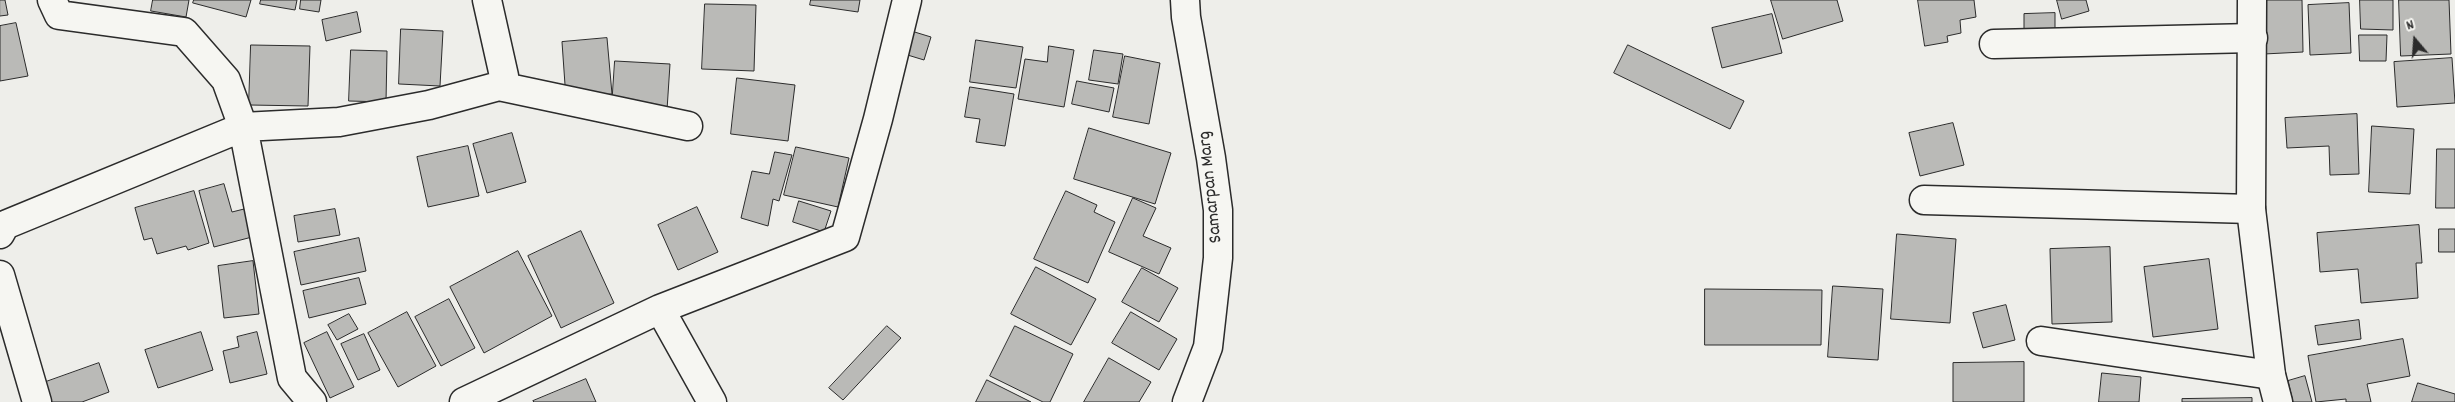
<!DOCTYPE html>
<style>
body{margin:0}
#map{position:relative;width:2455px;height:402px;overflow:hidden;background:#eeeeea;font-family:Dekko,sans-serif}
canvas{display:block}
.north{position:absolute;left:2390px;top:15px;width:50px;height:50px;-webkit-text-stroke:4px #f6f6f2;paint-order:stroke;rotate:342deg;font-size:14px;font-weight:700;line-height:20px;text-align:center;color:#2b2b2b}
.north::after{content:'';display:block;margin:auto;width:18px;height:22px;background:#2b2b2b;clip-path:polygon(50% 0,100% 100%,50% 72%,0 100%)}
</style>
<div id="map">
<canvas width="2455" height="402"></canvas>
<div class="north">N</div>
</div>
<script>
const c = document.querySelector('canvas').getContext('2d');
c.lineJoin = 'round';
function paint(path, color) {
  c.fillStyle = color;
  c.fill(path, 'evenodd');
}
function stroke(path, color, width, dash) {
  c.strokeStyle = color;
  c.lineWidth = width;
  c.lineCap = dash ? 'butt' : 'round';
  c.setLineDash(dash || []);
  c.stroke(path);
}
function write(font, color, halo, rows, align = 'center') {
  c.font = font + ' Dekko,sans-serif';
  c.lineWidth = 4;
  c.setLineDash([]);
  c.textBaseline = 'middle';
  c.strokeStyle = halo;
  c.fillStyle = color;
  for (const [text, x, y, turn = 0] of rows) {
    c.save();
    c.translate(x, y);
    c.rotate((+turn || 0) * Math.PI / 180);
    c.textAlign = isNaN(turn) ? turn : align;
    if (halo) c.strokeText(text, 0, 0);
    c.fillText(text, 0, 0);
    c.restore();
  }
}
const building = new Path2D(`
 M0,0H5L8,15L0,16Z
 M153,0H189L186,17L151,11Z
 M194,0H251L246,17L193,3Z
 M261,0H297L295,10L260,4Z
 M301,0H321L319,12L300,9Z
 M811,0H860L858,12L810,5Z
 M1771,0H1837L1843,21L1783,39Z
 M1918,0H1974L1976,17L1960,20L1961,33L1947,36L1948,42L1925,46Z
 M2057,0H2086L2089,11L2062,19Z
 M2263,0H2302L2303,52L2264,54Z
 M2360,0H2393V30L2361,29Z
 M2399,0H2449L2451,54L2401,56Z
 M2349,3L2351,53L2310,55L2308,5Z
 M705,4L756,5L754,71L702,69Z
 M357,12L361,32L326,41L322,20Z
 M2055,13V33L2024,34V14Z
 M1772,14L1782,53L1722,68L1712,28Z
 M16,23L28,76L0,81V26Z
 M401,29L443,31L440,86L399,84Z
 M908,30L931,37L924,60L901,53Z
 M2359,35H2387L2386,61H2360Z
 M607,38L612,94L566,99L562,42Z
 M976,40L1023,47L1016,88L970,82Z
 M251,45L310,46L308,106L249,105Z
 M1628,45L1744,101L1730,129L1614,73Z
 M1049,46L1074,50L1064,107L1018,99L1025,59L1047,62Z
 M351,50L387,51L386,102L349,101Z
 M1094,50L1123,54L1118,84L1089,80Z
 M1125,56L1160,63L1149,124L1113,117Z
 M2452,58L2455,103L2397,107L2394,62Z
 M615,61L670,64L667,110L612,106Z
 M737,78L795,85L788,141L731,134Z
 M1077,81L1114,88L1109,112L1072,104Z
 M970,87L1014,94L1005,146L976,142L980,119L965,117Z
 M2357,114L2359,174L2330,175L2329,146L2287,148L2285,118Z
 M1953,123L1964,165L1920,176L1909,133Z
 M2372,126L2414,129L2410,194L2369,192Z
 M1089,128L1171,153L1155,204L1074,179Z
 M512,133L526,182L487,193L473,144Z
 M468,146L479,196L428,207L417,157Z
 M796,147L849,158L838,207L784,195Z
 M2437,149H2455V208H2436Z
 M775,152L792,155L779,201L773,199L768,226L741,218L752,171L769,174Z
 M224,184L232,212L244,209L252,237L214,247L199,191Z
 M194,191L209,243L188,250L186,246L157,254L152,238L144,240L135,208Z
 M1066,191L1097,205L1094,212L1115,222L1088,283L1034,259Z
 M1133,198L1156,208L1143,236L1171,248L1159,274L1109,252Z
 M799,201L831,211L824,232L793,222Z
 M697,207L718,252L678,270L658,225Z
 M335,209L340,235L298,242L294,216Z
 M2419,225L2422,263H2416L2418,298L2361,303L2358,269L2320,272L2317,233Z
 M2439,229H2455V252H2439Z
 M581,231L614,303L561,328L528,256Z
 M1897,234L1956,239L1950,323L1891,319Z
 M359,238L366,271L301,285L294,252Z
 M2110,247L2112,322L2052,324L2050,249Z
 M518,251L552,316L484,353L450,287Z
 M2209,259L2218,329L2153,337L2144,267Z
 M253,261L259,314L224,318L218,266Z
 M1036,267L1096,299L1071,345L1011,314Z
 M1142,268L1178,288L1159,322L1122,302Z
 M359,278L366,304L309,318L303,291Z
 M1833,286L1883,289L1878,360L1828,357Z
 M1705,289L1822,290L1821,345H1705Z
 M449,299L475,348L441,366L415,317Z
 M2006,305L2015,340L1983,348L1973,313Z
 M407,312L436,366L398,387L368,333Z
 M1131,312L1177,339L1159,370L1112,343Z
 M349,314L358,329L337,340L328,325Z
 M2359,320L2361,339L2318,345L2315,326Z
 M887,326L901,338L843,400L829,388Z
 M1015,326L1073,354L1050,402H1043L990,376Z
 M201,332L213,370L158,388L145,350Z
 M257,332L267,374L230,383L223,351L239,347L237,337Z
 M327,332L354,387L330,398L304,343Z
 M364,334L380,370L358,380L341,344Z
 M2403,339L2410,376L2367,384L2371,402H2346V399L2316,402L2308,356Z
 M1109,358L1151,382L1139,402H1084Z
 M2024,362V402H1953V363Z
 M99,363L109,392L82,402H50L43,383Z
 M2102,373L2141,377L2139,402H2099Z
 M2305,376L2312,402H2293L2288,381Z
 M586,379L596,402H534L533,401Z
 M987,380L1031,402H976Z
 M2418,383L2455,394V402H2412Z
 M2252,398V402H2182V399Z`);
const street = new Path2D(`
 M52,0L59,15L184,32L226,80L243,127L292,378L312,402
 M1185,0L1186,17L1211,158L1218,210V258L1208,347L1187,402
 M1994,44L2253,38
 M499,86L688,126
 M1924,200L2251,209
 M0,234L5,225L243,127L339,122L429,105L499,86L504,76L487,0
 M0,275L37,402
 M660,309L712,402
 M2041,341L2271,375
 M464,402L660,309L845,237L878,119L907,0`);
const secondary = new Path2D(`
 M2252,0L2251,209L2271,375L2278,402`);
const streetNames = [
 ["Samarpan Marg",1212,187,-96]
];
paint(building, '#babab7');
stroke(building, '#2b2b2b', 1);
stroke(street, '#2b2b2b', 31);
stroke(secondary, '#2b2b2b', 31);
stroke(street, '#f6f6f2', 28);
stroke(secondary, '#f6f6f2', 28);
write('19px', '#2b2b2b', '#f6f6f2', streetNames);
</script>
